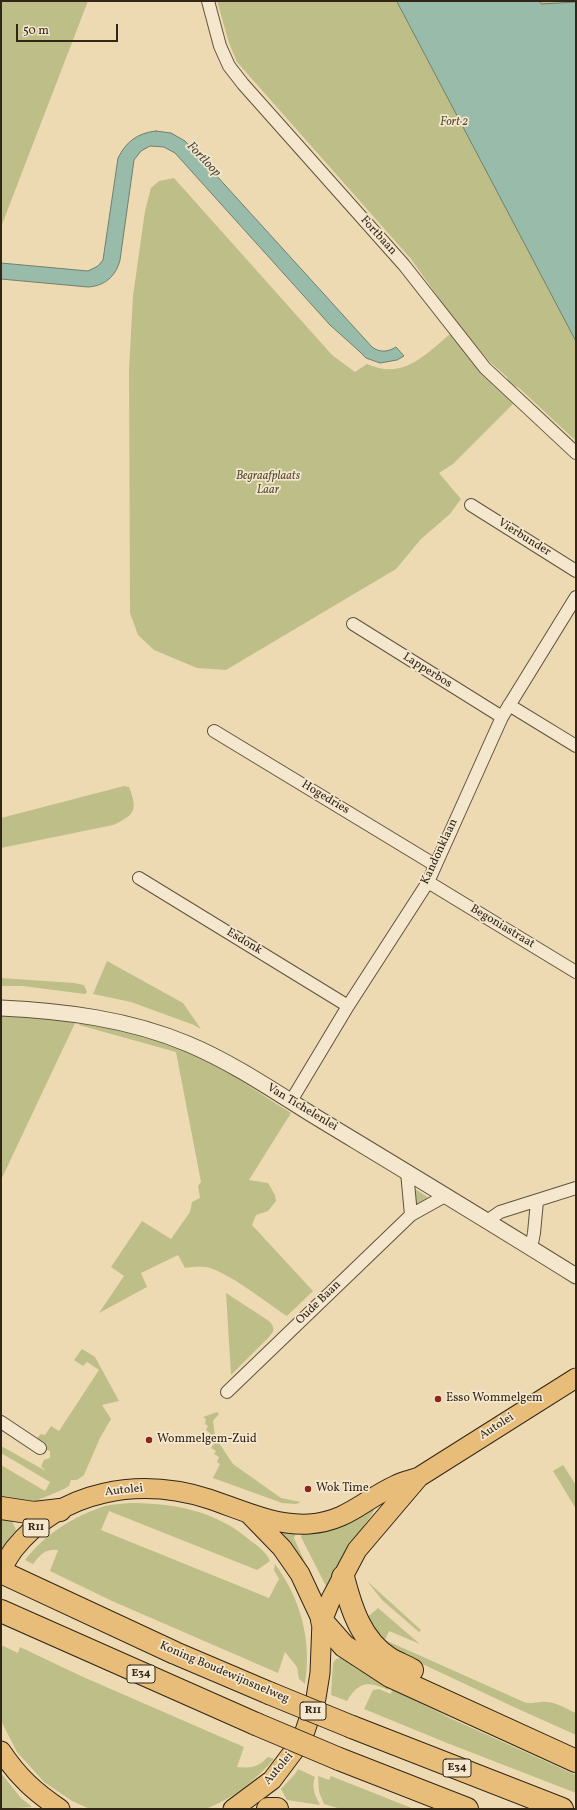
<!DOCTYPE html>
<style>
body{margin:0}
#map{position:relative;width:577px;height:1810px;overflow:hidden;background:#eedab2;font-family:Vollkorn,serif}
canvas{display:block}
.frame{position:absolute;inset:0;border:2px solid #322617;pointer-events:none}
.scale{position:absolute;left:16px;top:24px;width:102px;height:18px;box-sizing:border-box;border:2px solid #322617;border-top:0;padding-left:5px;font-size:12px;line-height:14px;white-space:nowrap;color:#322617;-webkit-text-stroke:3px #f4e7cd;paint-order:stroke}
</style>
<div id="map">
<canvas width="577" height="1810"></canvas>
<div class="frame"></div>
<div class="scale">50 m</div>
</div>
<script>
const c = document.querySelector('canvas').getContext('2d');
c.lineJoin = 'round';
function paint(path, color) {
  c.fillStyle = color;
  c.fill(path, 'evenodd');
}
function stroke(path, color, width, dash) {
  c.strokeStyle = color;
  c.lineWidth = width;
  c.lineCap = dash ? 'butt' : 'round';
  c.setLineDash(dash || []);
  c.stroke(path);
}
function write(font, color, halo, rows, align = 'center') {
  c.font = font + ' Vollkorn,serif';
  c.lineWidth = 3.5;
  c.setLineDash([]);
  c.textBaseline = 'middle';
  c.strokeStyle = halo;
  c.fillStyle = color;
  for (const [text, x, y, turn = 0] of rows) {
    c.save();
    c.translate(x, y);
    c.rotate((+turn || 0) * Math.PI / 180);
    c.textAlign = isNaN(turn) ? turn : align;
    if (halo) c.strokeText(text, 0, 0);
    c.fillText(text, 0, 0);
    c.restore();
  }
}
const green = new Path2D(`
 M1,1H88L1,227Z
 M217,1H576V441L518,387L514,386L509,382L507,377L490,362L458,325L411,259L237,62L229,43Z
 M174,178L332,355L355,372L367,364C405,381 426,353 454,331L516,401L453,464L439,473L461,499L450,514L421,539L396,569L226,670L197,668L154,650L138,635L130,613L129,370L133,296L145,211L151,188L159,181Z
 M124,786L129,787C138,810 135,815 113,825L1,848V818Z
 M107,961L183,1003L201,1029L194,1025L131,1002L93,994Z
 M1,978L74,983L84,985L87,992L85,994L23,986H1Z
 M1,1016L77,1019L1,1180Z
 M82,1020C119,1029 160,1038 195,1055C229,1071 260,1094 291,1113L249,1180L268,1183L275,1195L276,1201L268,1211L256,1215L252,1225L313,1291L287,1316C267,1303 232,1275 210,1268C202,1266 193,1267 185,1268L178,1255L141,1273L147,1287L99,1313L124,1276L111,1267L142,1221L171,1239L190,1212L192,1202L200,1198L198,1186L201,1182L176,1052L79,1025Z
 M412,1187L429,1198L416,1207Z
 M226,1293L269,1321C276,1328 274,1332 268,1338L231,1375Z
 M82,1349L95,1357L119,1401L102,1405L111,1419L100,1438L84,1475L77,1480H71L69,1486L64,1489L31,1503L1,1500V1465L45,1491L50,1482L1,1453V1446L46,1471L41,1466L44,1460L50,1458V1451L43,1449L37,1442V1438L41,1434L45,1435L51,1426L59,1431L99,1370L87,1362L83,1366L74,1360Z
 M217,1412L219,1414L213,1421L215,1437L233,1464L281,1498L301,1502L296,1504L282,1503L213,1478L220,1464L217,1462L219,1457L214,1454L216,1451L211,1448L214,1444L210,1441L211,1439L208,1437L210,1433L206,1430L208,1426L205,1424L206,1419L203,1417Z
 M563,1465L576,1485V1509L553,1471Z
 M130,1503C174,1503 217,1511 251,1541C258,1546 267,1553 270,1561L257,1570L109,1511L101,1530L269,1598L279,1579L274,1570L275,1564C301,1599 312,1641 305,1684L299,1679L297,1667L285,1652L278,1673L112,1601L50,1571L58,1550C45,1549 41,1554 33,1564L25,1560C45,1534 74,1516 105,1506C113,1504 122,1504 130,1503Z
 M372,1508L374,1511L342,1559L327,1588L301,1537L302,1533Z
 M1,1517L12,1521L16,1530L3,1547L1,1546Z
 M285,1531L296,1532L294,1538L298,1547L322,1598H321L304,1563L282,1533Z
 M367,1581L421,1630L419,1632L382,1600Z
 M378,1608L420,1644L389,1631L385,1640L524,1702C532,1705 538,1701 546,1702C557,1702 566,1709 576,1713V1735L516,1708L399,1653L387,1645L365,1619Z
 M1,1645L18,1653L20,1647L81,1676L244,1747L237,1767C252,1768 257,1768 268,1757L274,1759C255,1781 233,1798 206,1809H90L72,1801L44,1782L17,1752L1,1721Z
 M343,1657L355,1668L389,1686L388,1690C368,1681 359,1681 347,1701L331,1695L333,1663L336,1659Z
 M379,1689L391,1694L392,1689L452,1719L576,1775V1793L447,1743L364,1709L373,1690Z
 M298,1769L315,1777C311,1787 315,1795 320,1805L287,1800L281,1789L295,1774Z
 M1,1773L21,1798L32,1807L1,1809Z
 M318,1776L329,1780L331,1776L414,1809H341L324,1804L319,1792Z`);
const water = new Path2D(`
 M397,1H538L542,4L576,2V341Z
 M156,131L171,133L185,141L372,347C380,353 388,352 396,347L404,356L397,360L380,363L366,358L359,351L330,325L175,153L164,147L150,146L141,151L134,160L120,260C116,276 105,286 88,287L1,279V263L88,271L98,266L103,260L118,158C126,142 137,133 156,131Z`);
const minor = new Path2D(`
 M208,1L220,46L229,66L243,84L404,265L485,368L576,453
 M471,505L576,571
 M353,624L502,717
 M509,705L576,746
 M214,731L435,865
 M139,878L348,1006
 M428,882L576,972
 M291,1101L348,1006L428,882L502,717L576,597
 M407,1172L411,1215
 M487,1221L500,1212L576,1188
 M531,1248L534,1233L537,1201
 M227,1392L411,1215L445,1196
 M1,1422L40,1448`);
const tertiary = new Path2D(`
 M1,1008C64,1011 129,1019 188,1044C231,1062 271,1089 311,1114C400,1168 488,1221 576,1276`);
const primary = new Path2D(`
 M249,1514L282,1548L300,1574L322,1621
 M1,1570C5,1563 9,1556 14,1549C62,1489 140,1477 209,1499C242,1510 274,1526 309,1524C348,1521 363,1500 396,1485C403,1481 411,1480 419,1477L576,1378
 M1,1751C18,1777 35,1792 60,1809
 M233,1809L272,1780L293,1752L304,1734L316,1698L320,1673L322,1621L331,1599L357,1550L419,1477`);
const motorway = new Path2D(`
 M1,1508L34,1513L60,1510
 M1,1572L175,1653L269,1693
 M343,1577C351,1608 361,1641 390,1659C397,1663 405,1666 412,1670
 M1,1611L256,1724
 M322,1621L344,1646L390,1676L576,1761
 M352,1727L562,1809
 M339,1759L467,1809
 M268,1809H277`);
const motorwayBridge = new Path2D(`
 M269,1693L352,1727
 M256,1724L339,1759`);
const markers = [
 [438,1399,4,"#8f2418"],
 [149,1440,4,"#8f2418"],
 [308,1489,4,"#8f2418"]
];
const shields = [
 [36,1528,26],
 [141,1674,28],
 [313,1711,26],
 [457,1768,28]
];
const shieldNames = [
 ["R11",36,1528],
 ["E34",141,1674],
 ["R11",313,1711],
 ["E34",457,1768]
];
const parkNames = [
 ["Fort 2",454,123],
 ["Begraafplaats",268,477],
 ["Laar",268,491]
];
const streetNames = [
 ["Fortbaan",378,236,48],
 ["Vierbunder",524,538,32],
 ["Lapperbos",427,671,32],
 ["Hogedries",325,798,31],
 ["Kandonklaan",440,852,-65],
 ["Begoniastraat",502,927,31],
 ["Esdonk",244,942,31],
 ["Van Tichelenlei",302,1108,31],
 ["Oude Baan",319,1303,-44],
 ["Autolei",497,1427,-33],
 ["Autolei",124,1491,-6],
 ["Koning Boudewijnsnelweg",224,1673,23],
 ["Autolei",279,1769,-50]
];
const poiNames = [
 ["Esso Wommelgem",446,1399],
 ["Wommelgem-Zuid",157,1440],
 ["Wok Time",316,1489]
];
const waterNames = [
 ["Fortloop",203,160,46]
];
paint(green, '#bebe89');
paint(water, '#9ba');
stroke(water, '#707f6f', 1);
stroke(minor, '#61533e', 14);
stroke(tertiary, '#61533e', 17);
stroke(primary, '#322617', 21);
stroke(motorway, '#322617', 24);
stroke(minor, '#f4e7cd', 12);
stroke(tertiary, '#f4e7cd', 15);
stroke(primary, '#e7bd79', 19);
stroke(motorway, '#e7bd79', 22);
stroke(motorwayBridge, '#322617', 24, []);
stroke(motorwayBridge, '#e7bd79', 22);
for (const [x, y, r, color] of markers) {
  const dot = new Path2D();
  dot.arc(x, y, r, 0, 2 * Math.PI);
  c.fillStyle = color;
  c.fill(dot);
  stroke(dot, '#f4e7cd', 1.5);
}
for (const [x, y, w] of shields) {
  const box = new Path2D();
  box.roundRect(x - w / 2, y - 9, w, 18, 3);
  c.fillStyle = '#f4e7cd';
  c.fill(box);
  stroke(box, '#322617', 1);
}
write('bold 11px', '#322617', null, shieldNames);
write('italic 12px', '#554c34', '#f4e7cd', parkNames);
write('12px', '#322617', '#f4e7cd', streetNames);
write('12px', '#322617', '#f4e7cd', poiNames, 'left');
write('italic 13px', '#4c4b3c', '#f4e7cd', waterNames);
</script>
